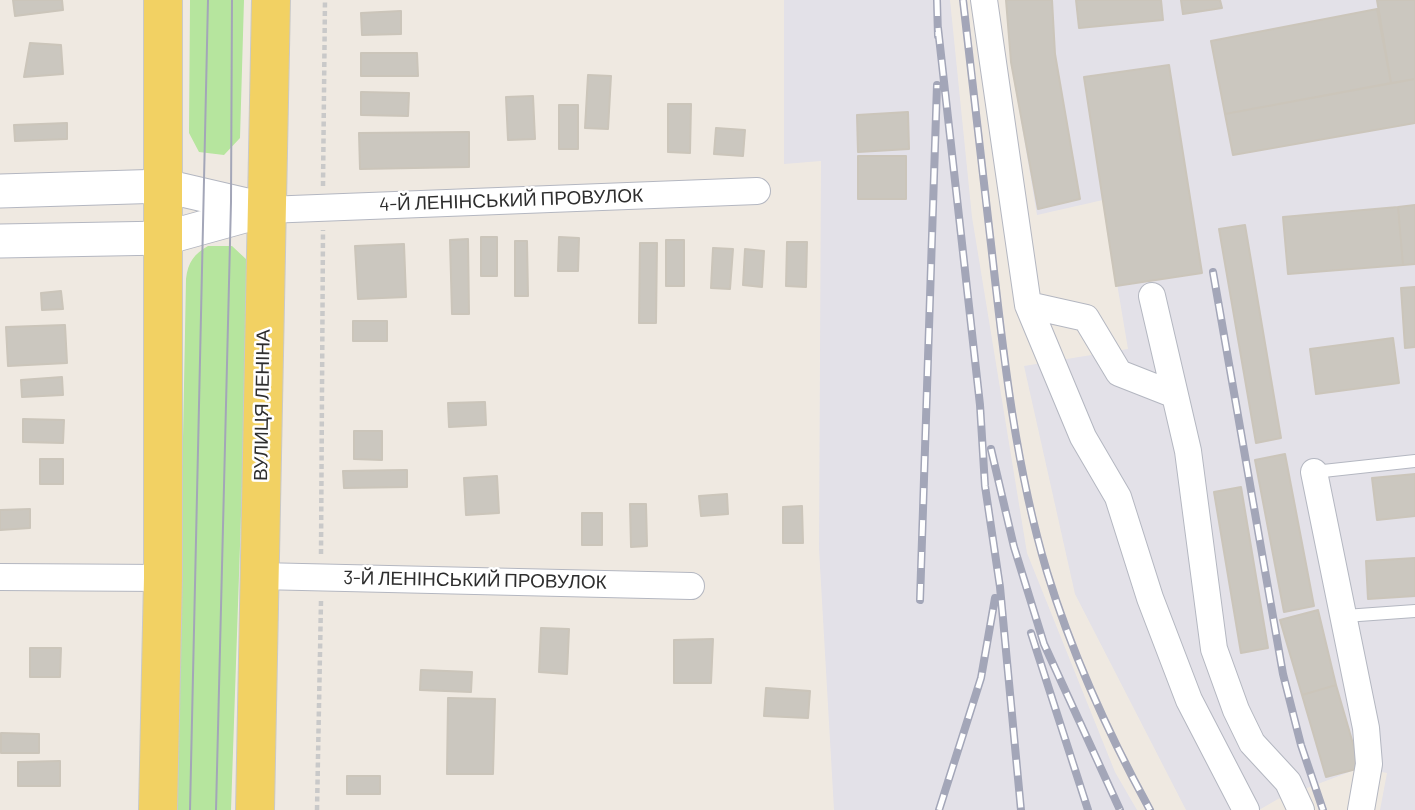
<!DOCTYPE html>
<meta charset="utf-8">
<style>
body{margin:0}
canvas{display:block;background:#efe9e1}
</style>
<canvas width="1415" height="810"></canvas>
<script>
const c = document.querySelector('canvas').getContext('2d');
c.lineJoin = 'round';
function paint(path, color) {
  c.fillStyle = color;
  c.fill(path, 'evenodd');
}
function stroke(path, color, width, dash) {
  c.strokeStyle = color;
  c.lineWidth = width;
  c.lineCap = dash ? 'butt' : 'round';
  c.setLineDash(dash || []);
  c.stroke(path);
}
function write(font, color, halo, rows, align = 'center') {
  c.font = font + ' Barlow,sans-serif';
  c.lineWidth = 5;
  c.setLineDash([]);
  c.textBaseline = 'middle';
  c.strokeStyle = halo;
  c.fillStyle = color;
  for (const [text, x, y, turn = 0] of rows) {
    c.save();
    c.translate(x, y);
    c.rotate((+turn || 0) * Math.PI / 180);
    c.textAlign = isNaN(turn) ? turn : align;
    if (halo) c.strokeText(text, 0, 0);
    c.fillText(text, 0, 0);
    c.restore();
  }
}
const industrial = new Path2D(`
 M784,0H950L972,217L1027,553L1115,772L1137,810H834L819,549L821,161L784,164Z
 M1006,0H1415V810H1380L1387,773L1360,768L1278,799L1259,810H1186L1075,594L1024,366L1128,349L1103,200L1037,215L1011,62Z`);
const green = new Path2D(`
 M190,0H244L240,138L224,155L199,152L189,133Z
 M208,246H232L247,260L249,281L231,810H176L186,279C188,262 194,254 208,246Z`);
const building = new Path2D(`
 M13,0H62L63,10L15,16Z
 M1006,0H1052L1055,54L1080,199L1038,209L1011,62Z
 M1076,0H1161L1163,20L1079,28Z
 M1181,0H1220L1222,8L1183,14Z
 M1377,0H1415V79L1391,83Z
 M1377,9L1391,83L1225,114L1211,41Z
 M401,11V34L362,35L361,13Z
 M30,43L61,45L63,74L24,77Z
 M361,53H417L418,76H361Z
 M1169,65L1202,273L1116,286L1084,77Z
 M588,75L611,76L608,129L585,128Z
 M1415,79V123L1233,155L1225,114Z
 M361,92L409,93L408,116L361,115Z
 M533,96L535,139L508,140L506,97Z
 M668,104H691L690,153L668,152Z
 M559,105H578V149H559Z
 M908,112L909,149L858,152L857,115Z
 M67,123V139L15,141L14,125Z
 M716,128L745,130L743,156L714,154Z
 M469,132V167L360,169L359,133Z
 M858,156H906V199H858Z
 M1415,205V264L1403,265L1398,207Z
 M1398,207L1403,265L1288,274L1283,217Z
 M1245,225L1281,438L1256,443L1219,229Z
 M481,237H497V276H481Z
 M559,237L579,238L578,271H558Z
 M468,239L469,314H452L450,240Z
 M666,240H684V286H666Z
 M515,241H527L528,296H515Z
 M787,242H807L806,287L786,286Z
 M640,243H657L656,323H639Z
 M404,244L406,297L358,299L355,246Z
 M713,248L733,249L730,289L711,288Z
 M745,249L764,251L762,287L743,285Z
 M1415,287V347L1405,348L1401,288Z
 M61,291L63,309L42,310L41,293Z
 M353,321H387V341H353Z
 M65,325L67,363L8,366L6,327Z
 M1393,338L1399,383L1316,394L1310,349Z
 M62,377L63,395L22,397L21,380Z
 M485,402L486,425L449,427L448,403Z
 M23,419L64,420L63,443L23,442Z
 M354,431H382V460L354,459Z
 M1285,454L1314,606L1284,612L1255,460Z
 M40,459H63V484H40Z
 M407,470V487L344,488L343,471Z
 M1415,474V516L1377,520L1372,478Z
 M497,476L499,513L466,515L464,478Z
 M1241,487L1268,648L1241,653L1214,492Z
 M727,494L728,514L701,516L699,496Z
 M630,504H646L647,546L631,547Z
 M802,506L803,543H783V507Z
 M30,509V528L0,530V510Z
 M582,513H602V545H582Z
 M1415,558V596L1368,599L1366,561Z
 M1318,610L1336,685L1302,695L1280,620Z
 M541,628L569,629L567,674L539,672Z
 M713,639L711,683H674V640Z
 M30,648H61L60,677H30Z
 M421,670L472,672L471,692L420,690Z
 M1336,685L1360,768L1326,777L1302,695Z
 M766,688L810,691L808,718L764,716Z
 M448,698L495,699L493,774H447Z
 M1,733L39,734V753H1Z
 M60,761V786H18V762Z
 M347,776H380V794H347Z`);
const path = new Path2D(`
 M323,186L325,0
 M321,554L323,230
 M317,810L321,601`);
const service = new Path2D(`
 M1314,472L1415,461
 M1345,616L1415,611`);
const minor = new Path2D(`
 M984,0L1028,305L1083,437L1118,497L1150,598L1189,700L1246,810
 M266,210L757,191
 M1152,296L1188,451L1214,649L1236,710L1252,743L1288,782L1301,810
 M1028,305L1086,318L1119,373L1175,395
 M1314,472L1366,728L1369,764L1361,810
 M259,576L691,586
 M0,577L163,578`);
const tertiary = new Path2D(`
 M0,191L165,186L264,209
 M0,241L165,238L266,210`);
const primary = new Path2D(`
 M158,810L163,578V0
 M255,810L271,0`);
const tram = new Path2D(`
 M190,810L208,0
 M216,810L231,202L232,0`);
const rail = new Path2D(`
 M937,0L938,36
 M963,0C973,84 982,169 992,253C1004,361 1016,468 1047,572C1072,654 1109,735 1150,810
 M938,28L980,405L985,486L1000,587L1021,810
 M1213,272L1283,674L1301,745L1323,810
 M991,449L1014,547L1044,644L1120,810
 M920,600L937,85
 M1031,633L1088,810
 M939,810L981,678L995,598`);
const streetNames = [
 ["4-Й ЛЕНІНСЬКИЙ ПРОВУЛОК",511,200,-2],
 ["ВУЛИЦЯ ЛЕНІНА",262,405,-89],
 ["3-Й ЛЕНІНСЬКИЙ ПРОВУЛОК",475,580,1]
];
paint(industrial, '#e3e1e8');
paint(green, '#b6e59e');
paint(building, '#cbc7bf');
stroke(building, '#cbc5ba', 2);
stroke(service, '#b4b7c1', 14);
stroke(minor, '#b4b7c1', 28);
stroke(tertiary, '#b4b7c1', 35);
stroke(primary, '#c9c9c9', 40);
stroke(path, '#c9c9c9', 4.5, [5, 3.5]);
stroke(service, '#fff', 12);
stroke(minor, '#fff', 26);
stroke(tertiary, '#fff', 33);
stroke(primary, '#f2d163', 38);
stroke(tram, '#a3a6b8', 2);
stroke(rail, '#a3a6b8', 8);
stroke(rail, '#fff', 5, [16]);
write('19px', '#2e2e2e', '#fff', streetNames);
</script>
